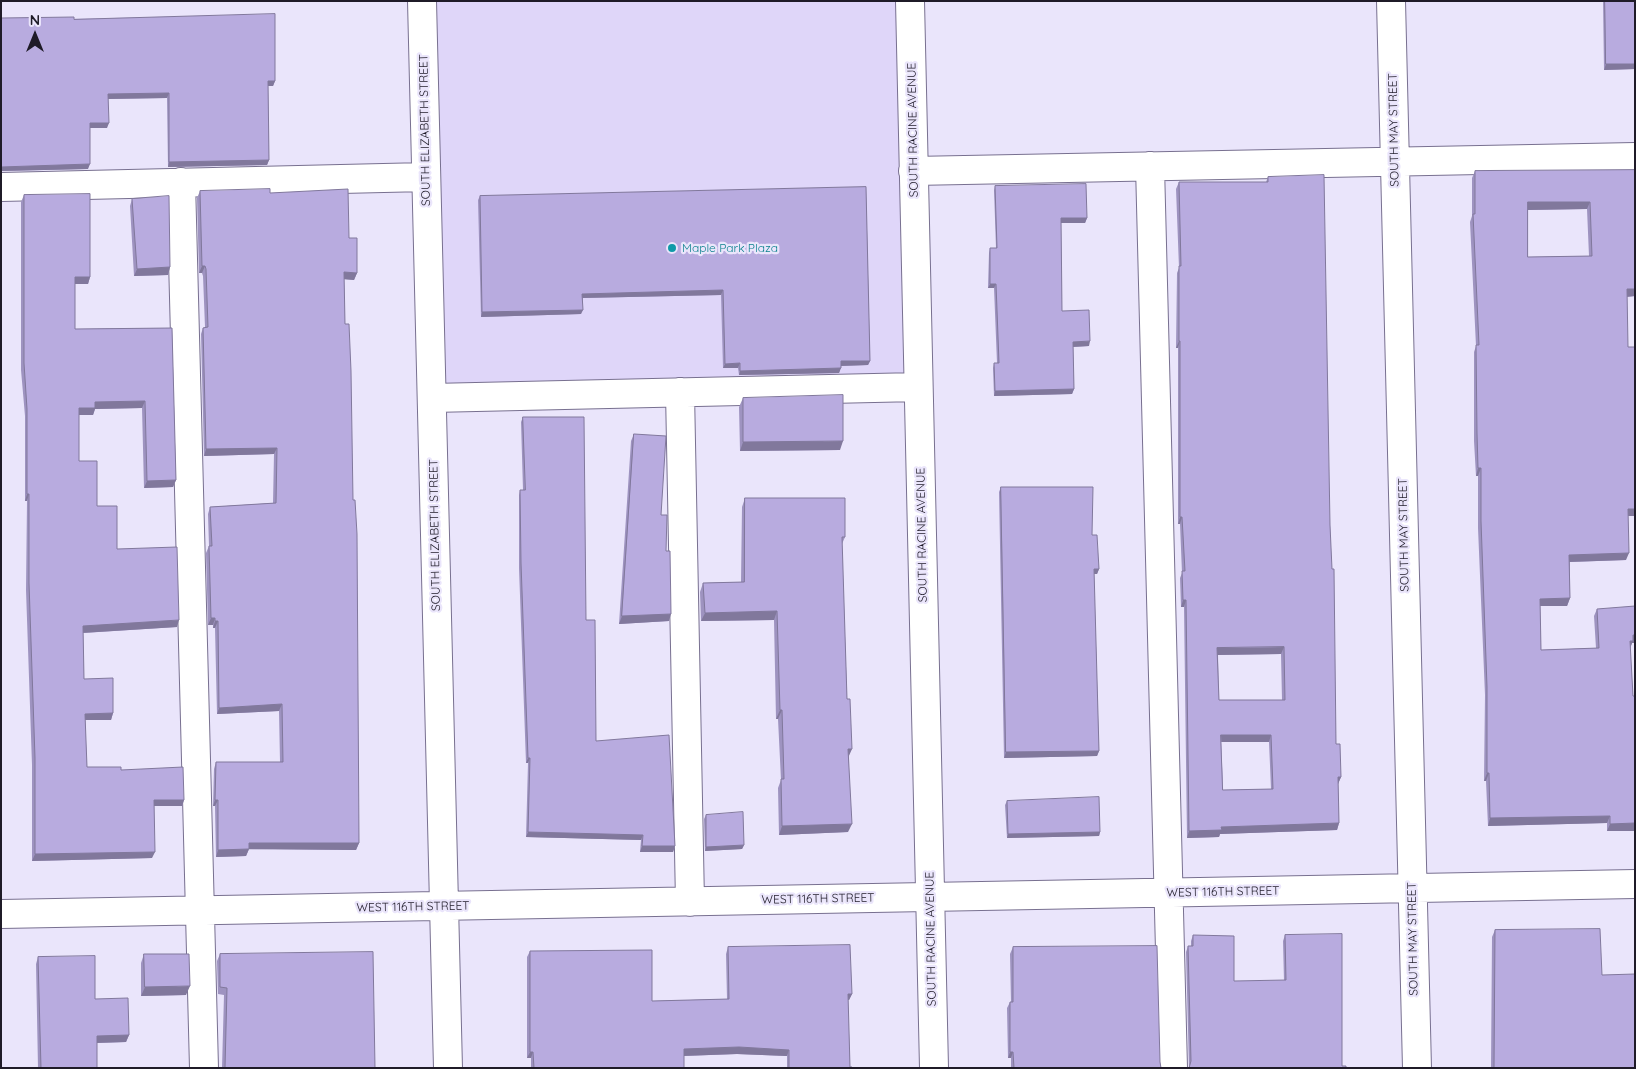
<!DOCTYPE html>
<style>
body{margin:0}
#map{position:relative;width:1636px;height:1069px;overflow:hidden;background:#eae5fb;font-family:Quicksand,sans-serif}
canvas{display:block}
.frame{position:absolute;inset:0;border:2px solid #1f1b28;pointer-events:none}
.north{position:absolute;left:10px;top:10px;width:50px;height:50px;-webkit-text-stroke:4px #eae5fb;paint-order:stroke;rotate:0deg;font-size:14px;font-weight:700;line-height:20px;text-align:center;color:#1f1b28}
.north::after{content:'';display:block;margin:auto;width:18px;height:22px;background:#1f1b28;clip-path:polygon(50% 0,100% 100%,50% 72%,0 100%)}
</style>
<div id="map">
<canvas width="1636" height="1069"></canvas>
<div class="frame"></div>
<div class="north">N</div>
</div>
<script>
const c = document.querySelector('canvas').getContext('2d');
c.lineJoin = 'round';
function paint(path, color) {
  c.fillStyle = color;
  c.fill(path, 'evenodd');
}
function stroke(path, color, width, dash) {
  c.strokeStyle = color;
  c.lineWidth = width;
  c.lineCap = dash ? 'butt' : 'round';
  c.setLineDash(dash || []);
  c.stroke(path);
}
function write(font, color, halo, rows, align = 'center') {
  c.font = font + ' Quicksand,sans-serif';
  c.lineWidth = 4.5;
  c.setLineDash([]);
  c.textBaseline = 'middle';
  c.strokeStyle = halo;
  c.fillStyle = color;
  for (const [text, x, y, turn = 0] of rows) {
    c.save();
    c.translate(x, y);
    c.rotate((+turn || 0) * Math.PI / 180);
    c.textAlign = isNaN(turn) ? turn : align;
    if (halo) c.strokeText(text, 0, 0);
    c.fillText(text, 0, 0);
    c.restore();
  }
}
const built = new Path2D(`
 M434,1H899L907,380L442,390Z`);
const minor = new Path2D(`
 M422,1L448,1068
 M910,1L934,1068
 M1391,1L1417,1068
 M1150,166L1173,1068
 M913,171L1635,157
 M181,182L204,1068
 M1,187L426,177
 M680,392L690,902
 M432,398L918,387
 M1,914L1635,884`);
const wall = new Path2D(`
 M1603,1H1635V69L1604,70Z
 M1,18L74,19L275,81L273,86H268L269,160L267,165L168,167L167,98L108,99L107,128H90L88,169L1,171Z
 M1635,170V296L1627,297L1628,516L1626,560L1570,562V598L1567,606H1540L1541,650L1596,648L1594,616L1597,609L1635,643H1632L1630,648L1633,696H1635V831H1607V823L1488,826L1486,781H1484L1485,695L1478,528V476H1476L1474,441V352L1476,346L1470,222L1472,216V178L1475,171ZM1587,209L1589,256L1528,257V210Z
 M1268,177L1330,525L1336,744L1341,777L1338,784L1339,823L1337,830L1220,834L1219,837L1187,838L1184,607H1181L1180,578L1182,573L1180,524H1178V348H1176L1177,273L1179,268L1176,189L1179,182H1266ZM1281,654L1282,700H1219L1218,655ZM1221,742H1269L1271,789L1223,790Z
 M995,186L1087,218L1085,223H1061L1062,311L1089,346L1073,347L1074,389L1072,394L994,396L993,368L994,363H997L994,288H988L989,253L990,248H996L994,190Z
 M866,187L870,361L868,365L841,366L839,373L739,375L738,368H723L721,295L583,298L581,314L481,317L478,200L480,196Z
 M200,191L270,193L349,238L357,273L354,280L344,279L345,324L359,843L356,850L249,849L246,856L216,857L215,806H213L214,769L216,762H280L279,711L217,714L215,628H213V625H208L206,553L209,546L208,514L210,507L273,503L274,454L204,456L201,334L203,328L205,327L203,276L202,273H199L197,198Z
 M24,195L90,277L88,284H75V329L172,328L176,480L173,487L144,488L142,408L95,409L93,415H79V461L97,506L117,549L177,627L83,633L84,679L113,713L111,720H85L87,767L121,770L184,800L182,806H154L152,858L32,861V765L26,590L27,501H25V416L21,370V202Z
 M132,199L170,267L168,275L134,276L130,206Z
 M743,398L840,450L740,451L739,407Z
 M523,417L586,620L596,741L675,846L673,852H640L641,840L526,837L528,763H526L519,568V495L520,490H523L521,422Z
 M634,434L661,515L669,621L619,624L631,441Z
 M1001,487L1092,535L1099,569L1097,574H1094L1099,751L1097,756L1004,758L999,492Z
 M745,498L845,537L842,544L849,758L848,832L779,835L778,788L781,780L778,719H776L774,620L701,621L700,592L703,583L741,582L742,507Z
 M1007,801L1100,832L1099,836L1007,838L1005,805Z
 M706,815L744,845L742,849L705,851L704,819Z
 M1495,930L1602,975L1635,1068H1491L1492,937Z
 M1193,935L1234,981H1284L1283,941L1285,935L1342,1066L1346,1068H1189L1186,952L1188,946H1191V941Z
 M728,947L852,994L849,1000H848L850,1067L852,1068H787V1056L737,1054L684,1056V1068H531V1058H527V957L530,951L652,1001L727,999L726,954Z
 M1013,947L1160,1062L1161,1068H1011V1058H1008L1007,1008L1010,1002H1011L1010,954Z
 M144,954L186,995L141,996V963Z
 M220,954L375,1068H222L224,995L218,994L217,961Z
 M38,957L95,999L129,1035L126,1042L97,1043V1068H38L36,964Z`);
const shadedWall = new Path2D(`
 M1606,64H1635V69L1604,70Z
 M268,81H275L273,86H266Z
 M169,93L167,98L106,99L108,94Z
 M90,123H109L107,128H88Z
 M269,160L267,165L168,167L169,162Z
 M90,164L88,169L1,171V167Z
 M1528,202H1590L1587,209L1525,210Z
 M1061,218H1087L1085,223H1059Z
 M202,266H205L202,273H199Z
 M170,267L168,275L134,276L137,269Z
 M344,272L357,273L354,280L342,279Z
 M75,277H90L88,284H72Z
 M990,284H996L994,288H988Z
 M1627,289H1635V296L1624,297Z
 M723,290L721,295L581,298L582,294Z
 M583,310L581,314L481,317L482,312Z
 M1090,341L1089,346L1071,347L1073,342Z
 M1179,341H1180L1178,348H1176Z
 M841,361H870L868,365L839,366Z
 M740,363L738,368H723L725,364Z
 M841,368L839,373L739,375L740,371Z
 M1074,389L1072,394L994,396L995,391Z
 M145,401L142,408L95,409L93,415H76L79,408L95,402Z
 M843,441L840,450L740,451L743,442Z
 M277,448L274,454L204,456L206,449Z
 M1478,468H1481L1478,476H1476Z
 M176,480L173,487L144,488L147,481Z
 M27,494H29L27,501H25Z
 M1628,509H1635V516H1625Z
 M1180,517H1182L1180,524H1178Z
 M1629,553L1626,560L1567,562L1569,555Z
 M1094,569H1099L1097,574H1092Z
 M1570,598L1567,606H1538L1540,599Z
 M1183,600H1186L1184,607H1181Z
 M777,611L774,620L701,621L705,613Z
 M671,614L669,621L619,624L622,616Z
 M211,618H215L213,625H208Z
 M179,620L177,627L81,633L83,626Z
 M215,621H218L215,628H213Z
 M1633,635H1635V643H1632L1630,649H1627Z
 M1284,647L1281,654L1215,655L1217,648Z
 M282,704L279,711L217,714L219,708Z
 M780,710H782L778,719H776Z
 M113,713L111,720H82L85,714Z
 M1221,735H1271L1269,742H1219Z
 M848,749H852L848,758Z
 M1099,751L1097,756L1004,758L1006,752Z
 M528,758H530L528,763H526Z
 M1487,773H1489L1486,781H1484Z
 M1338,777H1341L1338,784Z
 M154,800H184L182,806H152Z
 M215,800H218L215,806H213Z
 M1610,816L1607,823L1488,826L1490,818Z
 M1339,823L1337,830L1220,834L1219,837L1187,838L1189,831L1221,827Z
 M1635,823V831H1607L1610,824Z
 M852,824L848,832L779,835L782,826Z
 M528,832L643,835L641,840L526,837Z
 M1100,832L1099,836L1007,838L1008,834Z
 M249,843H359L356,850L246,849Z
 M744,845L742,849L705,851L706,847Z
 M642,846H675L673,852H640Z
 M249,849L246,856L216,857L218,850Z
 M155,852L152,858L32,861L35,854Z
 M190,986L186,995L141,996L145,987Z
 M848,994H852L849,1000H846Z
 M129,1035L126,1042L94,1043L97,1036Z
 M739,1047L789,1050L787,1056L737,1054L681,1056L684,1049Z
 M530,1052H533L531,1058H527Z
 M1010,1052H1013L1011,1058H1008Z`);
const building = new Path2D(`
 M1605,1H1635V64H1606Z
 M275,14V81H268L269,160L169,162V93L108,94L109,123H90V164L1,167V18L74,17V19Z
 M1635,170V289H1627L1628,347H1635V509H1628L1629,553L1569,555L1570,598L1540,599L1541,650L1599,648L1597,609L1635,606V635H1633V641H1630L1633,696H1635V823L1610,824V816L1490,818L1489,773H1487V687L1481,521V468H1478L1477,433L1476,345H1479L1473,214H1475V171ZM1528,202H1590L1592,256L1528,257Z
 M1324,175L1330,525L1332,569H1334L1336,744H1340L1341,777H1338L1339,823L1221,827L1222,830L1189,831L1186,600H1183L1182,571H1185L1182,517H1180V341H1179V266H1181L1179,182H1268V177ZM1284,647L1285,700H1219L1217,648ZM1221,735H1271L1273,789L1223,790Z
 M1086,184L1087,218H1061L1062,311L1089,310L1090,341L1073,342L1074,389L995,391L994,363H999L996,284H990V248H997L995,186Z
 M866,187L870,361H841V368L740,371V363L725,364L723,290L582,294L583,310L482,312L480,196Z
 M270,189V193L348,189L349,238H357V273L344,272L345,324H349L351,371L353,500H355L357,534L359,843H249V849L218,850V800H215L216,762H283L282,704L219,708L218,621H215V618H211L209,546H212L210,507L276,503L277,448L206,449L203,328L208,327L206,269L205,266H202L200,191Z
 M90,194V277H75V329L172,328L176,480L147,481L145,401L95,402V408H79V461H97V506H117V549L177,547L179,620L83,626L84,679L113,678V713L85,714L87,767H121V770L183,767L184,800H154L155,852L35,854V758L29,583V494H27V409L24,363V195Z
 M169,196L170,267L137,269L132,199Z
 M843,395V441L743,442V398Z
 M523,417H584L586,620H595L596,741L669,735L675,846H642L643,835L528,832L530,758H528L521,563L520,490H525Z
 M634,434L666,436L661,515H667L666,551H670L671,614L622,616Z
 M1001,487H1093L1092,535H1097L1099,569H1094L1099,751L1006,752Z
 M745,498H845V537H842L847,699H850L852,749H848L852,824L782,826L781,779H784L782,710H780L777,611L705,613L703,583L744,582Z
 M1099,797L1100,832L1008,834L1007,801Z
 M743,812L744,845L706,847V815Z
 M1600,929L1602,975L1635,974V1068H1494L1495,930Z
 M1342,934V1066H1346V1068H1189L1191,1061L1188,946H1193V935L1234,936V981L1286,980L1285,935Z
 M850,945L852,994H848L850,1067H852V1068H789V1050L739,1047L684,1049V1068H534L533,1052H530V951L652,950V1001L729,999L728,947Z
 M1157,946L1160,1062L1161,1068H1014L1013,1052H1010V1002H1013V947Z
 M373,952L375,1068H225L227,988L220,987V954Z
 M144,954H189L190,986L145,987Z
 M95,956V999L128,998L129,1035L97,1036V1068H41L38,957Z`);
const markers = [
 [672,248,5,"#0f9aa8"]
];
const streetNames = [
 ["SOUTH ELIZABETH STREET",425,130,-91],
 ["SOUTH RACINE AVENUE",913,130,-91],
 ["SOUTH MAY STREET",1394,130,-91],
 ["SOUTH ELIZABETH STREET",435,535,-91],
 ["SOUTH RACINE AVENUE",922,535,-91],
 ["SOUTH MAY STREET",1404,535,-91],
 ["WEST 116TH STREET",1223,892,-1],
 ["WEST 116TH STREET",818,899,-1],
 ["WEST 116TH STREET",413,907,-1],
 ["SOUTH RACINE AVENUE",931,939,-91],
 ["SOUTH MAY STREET",1413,939,-91]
];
const cultureNames = [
 ["Maple Park Plaza",682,248]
];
paint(built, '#dfd6f9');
stroke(minor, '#787090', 30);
stroke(minor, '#fff', 28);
paint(wall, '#9e93c0');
paint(shadedWall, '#81789c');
paint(building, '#b8abdf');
stroke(building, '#81789c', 1);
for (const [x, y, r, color] of markers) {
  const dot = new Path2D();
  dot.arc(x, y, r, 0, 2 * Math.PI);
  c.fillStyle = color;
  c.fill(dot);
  stroke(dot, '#eae5fb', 2);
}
write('12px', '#1f1b28', '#eae5fb', streetNames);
write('12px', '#0d838f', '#eae5fb', cultureNames, 'left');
</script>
